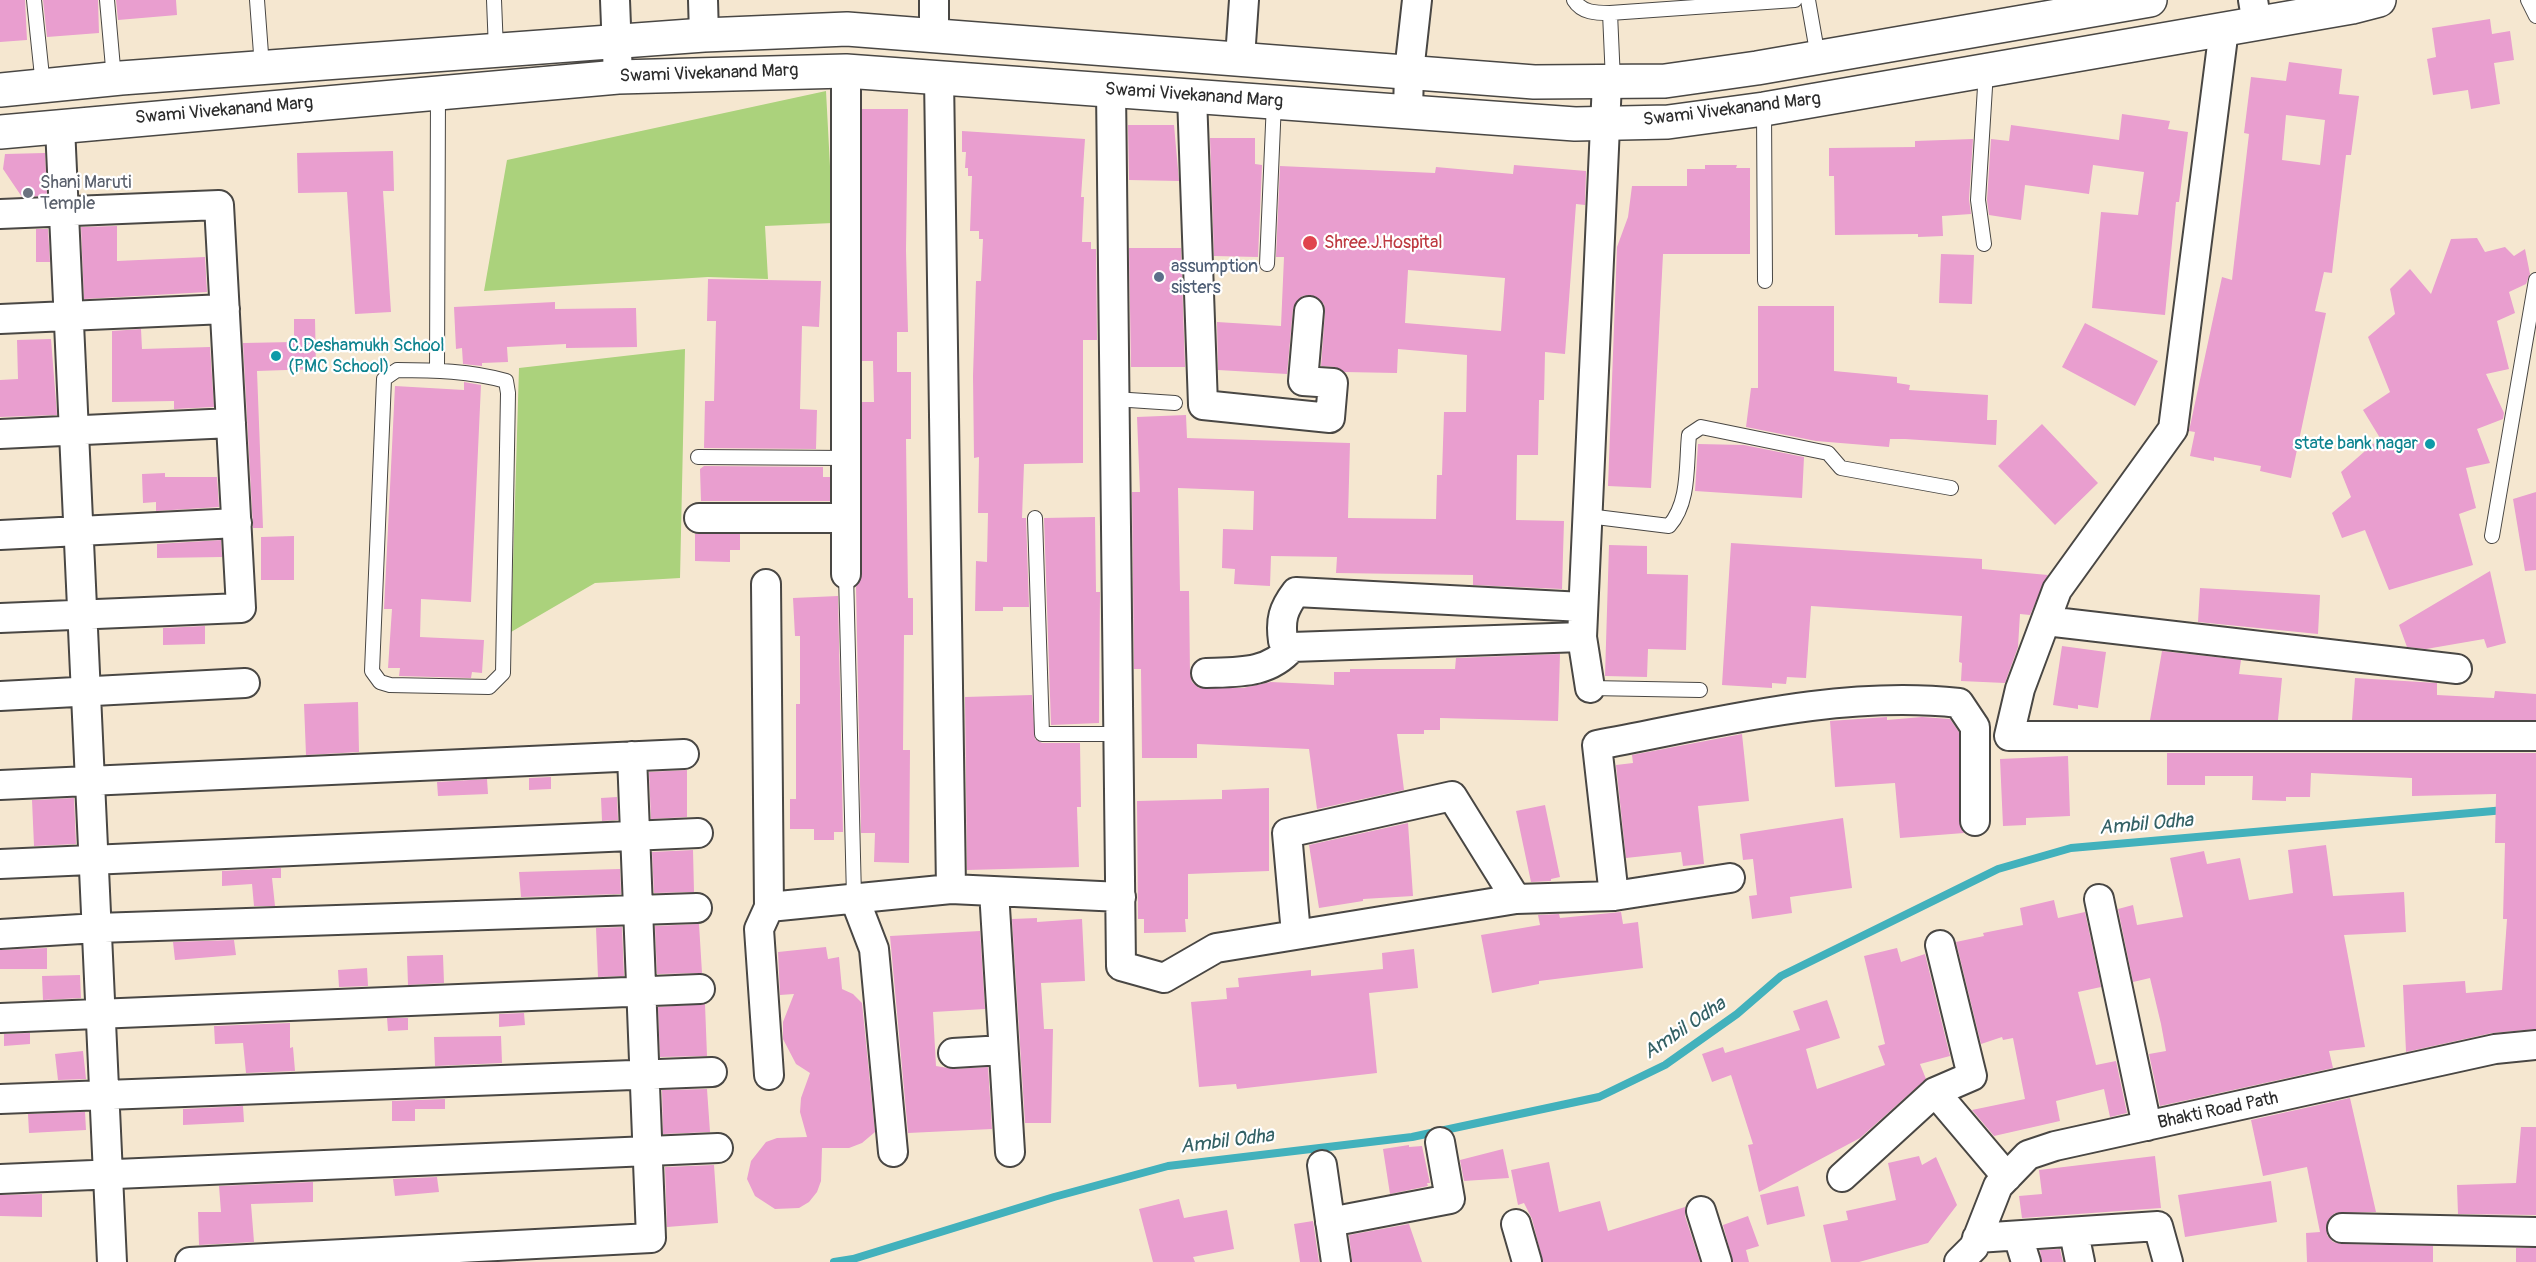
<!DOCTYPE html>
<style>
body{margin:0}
canvas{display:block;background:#f5e7d0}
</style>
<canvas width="2536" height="1262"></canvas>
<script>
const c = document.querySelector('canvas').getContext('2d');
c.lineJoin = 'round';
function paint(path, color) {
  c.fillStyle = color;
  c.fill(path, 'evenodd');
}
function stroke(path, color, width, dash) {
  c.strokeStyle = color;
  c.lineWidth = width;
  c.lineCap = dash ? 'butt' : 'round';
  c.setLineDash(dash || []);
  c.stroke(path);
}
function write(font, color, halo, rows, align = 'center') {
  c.font = font + ' Pangolin,sans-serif';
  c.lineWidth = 4.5;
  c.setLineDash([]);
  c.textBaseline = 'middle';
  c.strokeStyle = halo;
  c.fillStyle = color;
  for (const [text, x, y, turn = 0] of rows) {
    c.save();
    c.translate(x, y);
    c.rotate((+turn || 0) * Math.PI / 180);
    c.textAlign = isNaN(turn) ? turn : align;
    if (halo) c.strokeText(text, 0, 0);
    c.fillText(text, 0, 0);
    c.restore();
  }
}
const green = new Path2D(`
 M826,91L833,223L765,226L768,279L708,277L484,291L507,160Z
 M685,349L680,578L595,583L511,632L519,368Z`);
const stream = new Path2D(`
 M834,1262L853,1259L1054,1197L1168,1166L1412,1137L1599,1097L1665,1065L1737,1014L1781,976L1998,869L2071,848L2505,810`);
const building = new Path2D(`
 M0,0H25L27,40L0,42Z
 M43,0H98L99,33L47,37Z
 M116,0H176L177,15L118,20Z
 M2490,19L2492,34L2510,31L2514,60L2494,63L2500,104L2471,109L2468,90L2433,95L2427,59L2436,57L2432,28Z
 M2289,62L2342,69L2339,94L2359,96L2351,155H2346L2332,273L2324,272L2315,311L2326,313L2291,478L2260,471L2261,466L2214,457V461L2190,456L2195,432L2189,431L2222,277L2232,280L2249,134L2244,133L2251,77L2286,81ZM2286,115L2325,120L2320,165L2282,160Z
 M862,109H908L906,250L908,332H897V372H911V439H906L908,598H913V635H904L903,750H910L909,863L874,862L875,833H861L856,587L862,574V402H874L873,361H862Z
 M2122,114L2170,121L2168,129L2188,132L2179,202H2176L2165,315L2092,308L2101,212L2138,215L2144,172L2093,165L2089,194L2025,185L2021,220L1989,215L1987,200L1991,139L2009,141L2011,125L2119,140Z
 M1128,125H1174L1179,181L1129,180Z
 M962,131L1085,139L1081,197H1084L1082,242H1091V249H1096L1097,340H1083V463L1024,464L1022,518H1026L1029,607H1003V611H975L976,561L987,562L988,513H978L979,457L974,458L973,376L976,281H981L983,239H979V231H970L972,176H968V168H965L966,152H962Z
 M1210,138H1255V164L1262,165L1258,257L1214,256Z
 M1973,139L1969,199L1971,214L1942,216L1943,236L1918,237V234L1835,235L1834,176H1829V148L1915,147V141Z
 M393,151L394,191H383L391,312L355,314L347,192L298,193L297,153Z
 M45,153L47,196L22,197L3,169L5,154Z
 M1514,165L1586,171L1585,205L1576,204L1565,354L1545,352L1544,400H1539L1538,455H1517L1516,520L1564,521L1562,589L1473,585V575L1336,573L1337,557L1271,556L1270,586L1234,584L1235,569L1222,568L1223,529L1253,530L1254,491L1178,488L1180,591H1189L1190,674L1192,682L1199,688H1243L1271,682L1334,685V672H1350V669H1455L1456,658L1560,654L1558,721L1440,718V730H1424V734H1397L1404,790L1317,809L1309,749L1197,744V758H1142L1141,669H1134L1132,492H1140L1137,417L1186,415L1187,438L1350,443L1348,518L1436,519L1437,475H1442L1444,412H1466L1467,355L1398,349L1397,373L1344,372L1335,367L1321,366L1325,312L1324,304L1311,295L1302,296L1293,309L1287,374L1218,370L1217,322L1281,326L1284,257H1276L1280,166L1435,173L1436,167L1513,174ZM1408,270L1505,278L1501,331L1405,323Z
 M1705,165H1737L1736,168H1750V254H1663L1651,488L1608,486L1617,247L1628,217L1632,186H1687V169H1705Z
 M117,226V261L205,257L207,292L84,299L81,227Z
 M36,229H48L50,262H36Z
 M2477,238L2485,252L2505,247L2514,256L2525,249L2530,274L2526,284L2509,292L2515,313L2497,321L2509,369L2486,374L2504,413L2503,419L2477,429L2490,463L2466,468L2476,508L2459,514L2473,565L2389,590L2365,530L2342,538L2332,513L2351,497L2341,472L2380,438L2363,410L2390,392L2368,337L2395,314L2390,289L2410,269L2431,294L2451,239Z
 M1129,248H1181L1185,367H1131Z
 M1941,254L1974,255L1972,304L1939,303Z
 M708,279L821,281L819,327L802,326L800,409L817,410L816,449L704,448L705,401H714L716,321H707Z
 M555,302V309L636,308L637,347L566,348V344L507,347L508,362L482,363V366L463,364L462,348L456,349L454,307Z
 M1758,306H1834V371L1897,377V383L1910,385L1909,390L1988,395L1987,420H1997L1996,445L1905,439H1890L1889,447L1816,441L1746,427L1751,388H1758Z
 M294,319H315L316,369L257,371L263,528H253L243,343L294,342Z
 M2085,323L2158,361L2135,406L2062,367Z
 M141,329L142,349L210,347L214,407L174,409V401L112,402V331Z
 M51,339L57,415L0,417V380L18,379L17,340Z
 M464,382L481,385L471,602L421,599L420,637L484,640L482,673L472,672L471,678L399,676L400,668H388L392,609H384L395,386L464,390Z
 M2042,424L2098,483L2055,525L1998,466Z
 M1698,444L1744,445L1804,457L1802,498L1695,491Z
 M704,466L823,467V477H830V501H701L700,469Z
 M165,473V477H217L219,507L156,511V502L143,503L142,474Z
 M2536,492V570L2525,571L2513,499Z
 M1095,517L1096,592H1100L1099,723L1051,725L1044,518Z
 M695,534H740V550H730V562L695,561Z
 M294,536V580H261V537Z
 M221,540L222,557L157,558V544Z
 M1731,543L1982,559V569L2048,575L2030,615L2020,614L2018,647L2005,683L1961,681L1962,663L1959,662L1962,616L1811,606L1806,678L1787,677L1786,684L1772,683V688L1722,685Z
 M1609,545L1647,546V574L1688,575L1686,650L1648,649L1647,677L1605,676Z
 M2490,571L2506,643L2487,648L2484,639L2426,649L2407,647L2399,625Z
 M2200,588L2320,595L2318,634L2198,622Z
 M838,596L843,832H834V840H814V829H790V799H796V704H800V636H795L793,598Z
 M205,626V644L163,645V628Z
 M2062,646L2106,652L2098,708L2078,705V709L2053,705Z
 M2162,651L2241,660L2239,674L2282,678L2278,720H2150Z
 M2355,678L2437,683V695L2494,698L2495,691L2536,694V720H2352Z
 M1032,695L1035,739L1042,743H1080L1081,807H1077L1079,867L967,870L965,697Z
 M358,702L359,752L306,755L304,704Z
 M1887,717V720L1922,717L1950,719L1959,732V821L1964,833L1900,838L1895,783L1835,787L1830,721Z
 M1742,734L1749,801L1698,806L1704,864L1683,866L1681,852L1626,858L1616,765L1633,763L1632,755Z
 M2167,753H2536V1029L2492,1033L2406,1052L2403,985L2465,981L2466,993L2502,990L2507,919H2503L2505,843H2495L2496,794L2412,796V778L2311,773L2310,797H2286V801L2252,800L2253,776H2205V785H2167Z
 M2068,756L2070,816L2026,818V825L2003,826L2000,759Z
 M687,770V817L651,819L649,772Z
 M551,777V789L529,790V778Z
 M487,779L488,794L438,796L437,782Z
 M1269,788V871L1188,874V919H1185L1186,932L1144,933V919H1138L1137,801L1222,799V790Z
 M617,797L618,820L602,821L601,798Z
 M74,798L76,844L34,846L32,800Z
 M1545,805L1560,877L1551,879V881L1531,882L1516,811Z
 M1843,818L1852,888L1790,897L1792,913L1752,919L1749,896L1757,895L1753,859L1743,860L1740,834Z
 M1408,823L1413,896L1363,899V901L1319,908L1309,845Z
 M2326,845L2333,896L2404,892L2406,932L2344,935L2365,1047L2329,1051L2333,1068L2160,1106L2149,1054L2166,1051L2161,1024L2150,978L2133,982L2118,909L2133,905L2137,925L2183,917L2170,858L2204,851L2207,864L2240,858L2249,900L2293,893L2288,850Z
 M693,850L694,892L654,893L652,852Z
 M281,868V878H272L275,906H254L252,884L222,886V871Z
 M620,869L621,894L521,897L519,872Z
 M2054,900L2058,918L2085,912L2101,987L2078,992L2096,1065L2116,1061L2127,1113L2110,1117L2104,1089L2056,1101L2060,1121L1994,1136L1972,1110L2025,1099L2013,1038L2003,1040L2002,1037L1981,1044L1956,942L1984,936L1983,933L2023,925L2020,908Z
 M1621,912L1623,924L1638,922L1643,968L1539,981V984L1492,993L1481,935L1540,925L1538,915L1559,914L1560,918Z
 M1037,918V922L1082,919L1085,981L1041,983L1044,1029H1053L1051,1123H1025L1012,919Z
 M699,924L702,973L657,974L655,926Z
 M622,927L624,976L598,977L596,928Z
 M980,931L985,1009L933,1012L936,1066L954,1069L988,1067L992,1129L908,1133L890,936Z
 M234,940L236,955L175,960L173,942Z
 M826,947L828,959L839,957L842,989L853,994L862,1003L875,1132L862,1143L849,1148H822L821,1181L817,1192L809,1202L799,1208L775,1209L755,1196L747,1179L751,1161L766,1142L777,1138L807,1137L800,1112L801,1098L810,1073L796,1064L783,1039V1022L794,994L780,995L778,952Z
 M47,948V969H0V950Z
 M1897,948L1901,962L1925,954L1950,1056L1920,1064L1926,1079L1860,1138L1759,1192L1748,1145L1753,1144L1731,1075L1712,1082L1702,1054L1723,1047L1725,1053L1800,1030L1793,1011L1827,1000L1840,1038L1806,1049L1817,1089L1885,1065L1878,1046L1885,1044L1864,956Z
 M1414,949L1418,988L1369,993L1377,1073L1237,1089L1236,1084L1199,1087L1191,1002L1227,999L1226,988L1239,987L1238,978L1311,970V976L1383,969L1382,953Z
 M443,955L444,983L408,985L407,956Z
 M367,968L368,986L339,987L338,970Z
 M80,975L81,998L43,1000L42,976Z
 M705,1004L707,1056L660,1057L658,1007Z
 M524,1013L525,1025L499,1027V1014Z
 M387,1018H408V1030L388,1031Z
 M290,1023V1048L293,1047L295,1071L246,1073L243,1043L215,1044L214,1026Z
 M30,1033V1044L4,1046V1034Z
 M501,1036L502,1063L435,1066L434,1037Z
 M83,1051L86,1079L58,1080L55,1054Z
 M707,1089L710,1132L663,1134L662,1090Z
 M2350,1098L2376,1212L2335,1213L2328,1220L2327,1235L2333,1242L2342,1244L2433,1246V1262H2307L2306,1233L2320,1232L2307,1167L2263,1176L2251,1120Z
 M445,1099V1109H415V1121H392V1101Z
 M243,1106L244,1122L183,1125V1109Z
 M85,1112L86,1130L29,1133L28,1114Z
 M2521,1127H2536V1215L2458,1214L2457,1185L2516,1183Z
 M1409,1145V1147L1422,1146L1430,1183H1427L1428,1186L1390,1194L1383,1149Z
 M1503,1149L1509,1178L1464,1181L1460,1160Z
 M1919,1156L1922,1165L1936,1157L1957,1205L1928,1243L1859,1262H1831L1823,1225L1848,1220L1846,1211L1896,1200L1888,1163Z
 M2155,1156L2161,1208L2022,1218L2019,1196L2042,1194L2039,1170Z
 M1549,1162L1559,1212L1600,1201L1608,1231L1685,1207V1216L1700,1262H1543L1532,1219L1524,1203L1518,1205L1511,1170Z
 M714,1165L718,1223L667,1227L665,1167Z
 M437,1177L439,1192L395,1196L393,1179Z
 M2271,1181L2277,1222L2185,1237L2178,1195Z
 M313,1182V1202L251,1204L254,1242L199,1245L198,1212H221L219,1186Z
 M1798,1186L1805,1216L1767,1225L1760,1195Z
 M42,1194V1217L0,1216V1195Z
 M1179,1199L1184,1218L1227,1210L1234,1249L1193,1257L1195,1262H1153L1139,1209Z
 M1748,1216L1759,1246L1746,1250L1749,1262H1733L1723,1225Z
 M1313,1221L1319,1262H1300L1294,1224Z
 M1409,1224L1422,1262H1352L1349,1235Z
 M2516,1248H2536V1262H2516Z
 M2060,1249L2063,1262H2042L2040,1250Z`);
const service = new Path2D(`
 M34,0L43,86
 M107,0L114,79
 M257,0L262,67
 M494,0L496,50
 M1574,0C1582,13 1596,13 1610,13
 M1808,0L1818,57
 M2528,0L2536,16
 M1613,81L1610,13L1795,0
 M1764,109L1765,281
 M1984,244L1978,200L1986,71
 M1267,264L1274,102
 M397,370C433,370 471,371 506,381L508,393L503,673L489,687L390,685L380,682L372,671L384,379Z
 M437,371L438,93
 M1114,399L1175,403
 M698,457L846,458
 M1588,516L1669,526C1690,502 1686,465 1689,435L1701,427L1828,453L1841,468L1951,488
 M1035,518L1042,734H1118
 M2492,536L2536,280
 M846,574L854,897
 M1590,688L1700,690`);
const minor = new Path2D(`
 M615,0L618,77
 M703,0L704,35
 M2253,0L2257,24
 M2224,29L2173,429L2057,590L2020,689L2009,736H2536
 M934,34V0
 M1240,58L1244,0
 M939,77L951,889
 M1111,90L1121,966L1164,978L1216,948L1516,899L1614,896L1730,878
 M1192,96L1203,405L1330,418L1333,383L1303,381L1309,311
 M1408,111L1409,72L1417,0
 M60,127L112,1262
 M0,214L219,205L241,608L0,618
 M0,319L225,309
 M0,434L231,423
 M699,518H846
 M0,535L237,523
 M846,574V71
 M766,584L769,907L759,929L769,1075
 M2046,621L2457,669
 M1582,637L1292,647L1283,641C1280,620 1283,609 1296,592L1583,607
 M1206,673C1239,672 1269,674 1292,647
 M1590,688L1582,637L1607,82
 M0,696L245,683
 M0,785L684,754
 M0,864L698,833
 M994,891L1010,1152
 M1614,896L1597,745C1716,723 1838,690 1959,703L1975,727V821
 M854,897L874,949L893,1152
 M2099,899L2147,1126
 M769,907L951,889L1121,897
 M0,934L97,928L697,908
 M1296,934L1287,833L1452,796L1516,899
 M0,1018L700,989
 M953,1053L1003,1050
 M1935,1092L1972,1076L1940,945
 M0,1099L712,1072
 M1322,1165L1336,1262
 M1842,1177L1935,1092L2007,1177
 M0,1179L718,1148
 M1701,1211L1717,1262
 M1330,1222L1450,1199L1440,1142
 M1516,1224L1527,1262
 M2342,1228L2536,1232
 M2074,1233L2080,1262
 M2018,1236L2026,1262
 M1977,1238L2158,1226L2168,1262
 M190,1262L651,1238L632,756
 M1959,1262L1974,1247L1998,1186L2028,1155L2055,1146L2495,1049L2536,1045`);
const secondary = new Path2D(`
 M0,90L121,78L704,35L847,29L1534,82L1665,81L1757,68L2150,0
 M0,132L618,77L846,71L1575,124L1668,122L1764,109L2352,7L2379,0`);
const markers = [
 [28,193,6,"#6b7280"],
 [1310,243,8,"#e0444e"],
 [1159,277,6,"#5c6f8a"],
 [276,356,6,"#0f9aa8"],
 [2430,444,6,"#0f9aa8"]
];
const streetNames = [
 ["Swami Vivekanand Marg",709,74,-2],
 ["Swami Vivekanand Marg",1194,96,4],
 ["Swami Vivekanand Marg",1732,110,-7],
 ["Swami Vivekanand Marg",224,111,-5],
 ["Bhakti Road Path",2218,1111,-12]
];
const worshipNames = [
 ["Shani Maruti",40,183],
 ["Temple",40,204]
];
const healthNames = [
 ["Shree.J.Hospital",1324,243]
];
const serviceNames = [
 ["assumption",1171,267],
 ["sisters",1171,288]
];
const cultureNames = [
 ["C.Deshamukh School",288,346],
 ["(PMC School)",288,367],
 ["state bank nagar",2418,444,"right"]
];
const waterNames = [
 ["Ambil Odha",2146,825,-5],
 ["Ambil Odha",1685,1029,-34],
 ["Ambil Odha",1227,1142,-7]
];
paint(green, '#abd27c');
stroke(stream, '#42b1bc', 8);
paint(building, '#e99ecf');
stroke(service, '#494744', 16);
stroke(minor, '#494744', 32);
stroke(secondary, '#494744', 36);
stroke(service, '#fff', 14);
stroke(minor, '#fff', 28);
stroke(secondary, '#fff', 33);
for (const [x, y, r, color] of markers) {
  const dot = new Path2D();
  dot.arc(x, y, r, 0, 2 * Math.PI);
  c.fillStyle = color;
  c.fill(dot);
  stroke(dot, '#fff', 2);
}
write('18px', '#2b2b2b', '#fff', streetNames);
write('18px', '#5b616d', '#fff', worshipNames, 'left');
write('18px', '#be3a42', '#fff', healthNames, 'left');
write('18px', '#4e5e75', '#fff', serviceNames, 'left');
write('18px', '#0d838f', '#fff', cultureNames, 'left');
write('italic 20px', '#346165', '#fff', waterNames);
</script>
